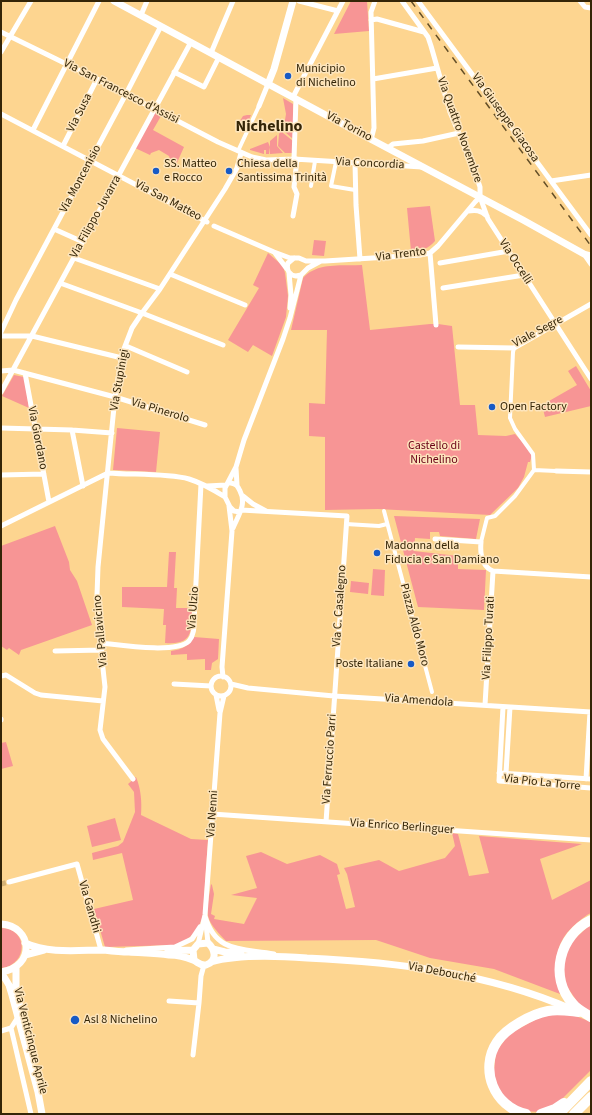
<!DOCTYPE html>
<meta charset="utf-8">
<style>
body{margin:0}
#map{position:relative;width:592px;height:1115px;overflow:hidden;background:#fdd590;font-family:"Source Sans 3",sans-serif}
canvas{display:block}
.frame{position:absolute;inset:0;border:2px solid #342507;pointer-events:none}
</style>
<div id="map">
<canvas width="592" height="1115"></canvas>
<div class="frame"></div>
</div>
<script>
const c = document.querySelector('canvas').getContext('2d');
c.lineJoin = 'round';
function paint(path, color) {
  c.fillStyle = color;
  c.fill(path, 'evenodd');
}
function stroke(path, color, width, dash) {
  c.strokeStyle = color;
  c.lineWidth = width;
  c.lineCap = dash ? 'butt' : 'round';
  c.setLineDash(dash || []);
  c.stroke(path);
}
function write(font, color, halo, rows, align = 'center') {
  c.font = font + ' "Source Sans 3",sans-serif';
  c.lineWidth = 3;
  c.setLineDash([]);
  c.textBaseline = 'middle';
  c.strokeStyle = halo;
  c.fillStyle = color;
  for (const [text, x, y, turn = 0] of rows) {
    c.save();
    c.translate(x, y);
    c.rotate((+turn || 0) * Math.PI / 180);
    c.textAlign = isNaN(turn) ? turn : align;
    if (halo) c.strokeText(text, 0, 0);
    c.fillText(text, 0, 0);
    c.restore();
  }
}
const green = new Path2D(`
 M351,1H367L369,31L334,34Z
 M283,98L293,104V139L285,132L284,126L286,114Z
 M155,112L161,116L153,130L184,147L176,165L171,162L169,156L159,150L151,153L150,155L135,148Z
 M247,115H251L243,133L239,129L238,124L243,116Z
 M282,129L283,133L293,141V153H285L278,146L279,134Z
 M277,135V146L283,153L270,154V141Z
 M268,142L270,147L269,154H266V150H264V154L250,150V149Z
 M430,206L435,241C428,249 421,251 411,251L407,208Z
 M314,240L326,241L324,256L312,255Z
 M268,253L283,266L285,273L288,296L286,317L272,356L253,345L248,352L228,340L259,288L253,285Z
 M362,265L370,330L430,324H438L452,326L460,405H475L478,435L506,436L515,434L527,447L529,452H530L532,455L530,462H528L524,477L518,488L490,515L378,509L325,510V437L309,436V403L325,404L327,330H291L303,278C317,262 342,266 362,265Z
 M576,366L591,391V406L545,417L542,405L577,385L568,371Z
 M14,375L24,377L29,408L2,396Z
 M117,428L160,432L156,472L113,470Z
 M394,516L480,519L476,539L440,536L439,532H430V539L415,538L414,551L458,556V569L486,570L484,610L418,607Z
 M55,526L69,562L70,570L77,581L92,625L21,650L19,655L9,648L7,650L1,646V546Z
 M169,552H176L174,588H177L176,608H192C191,631 194,645 165,643L166,625H163L164,609L122,607V587H167Z
 M373,569L385,570L384,596L371,595Z
 M351,581L369,583L368,594L350,592Z
 M194,637L219,639L218,659L212,663L211,670H205V659L187,660V654L171,655V651C183,649 187,647 194,637Z
 M6,742L13,766L1,769V743Z
 M136,777C141,789 142,802 141,815L191,839L208,840L203,915C199,930 191,939 176,945L105,947L94,909L133,900L122,853L93,860L92,853L118,846L123,842L135,812L134,792L128,784Z
 M115,818L121,840L92,847L87,826Z
 M452,833L458,834L469,876L489,873L479,836L582,844L540,859L552,900L591,880V913C586,915 582,919 578,922C552,943 555,964 560,994L494,969L430,958L376,940L226,941C203,917 206,916 211,884L212,885L214,894L211,914L215,916L214,919L244,924L257,898L231,895L257,888L246,856L261,852L287,864L320,855L337,864L340,874L337,875L346,909L355,907L347,874L344,868L379,860L399,871L445,858L455,846Z
 M591,924V1013L580,1006L566,985L563,964L570,943Z
 M1,928C28,928 29,964 2,968Z
 M544,1015H573L591,1022V1070L556,1105L540,1112L523,1111L504,1099L493,1079L496,1052L509,1034Z`);
const minorTunnel = new Path2D(`
 M1,884L9,882`);
const pedestrian = new Path2D(`
 M238,151L259,106
 M336,162L331,186L355,190
 M311,186L315,161
 M514,348L513,352L510,418L515,429L533,454L534,470
 M534,470L556,471
 M384,511L432,692
 M346,524L379,526L387,524
 M481,542L487,518L495,516L515,496L534,470`);
const minor = new Path2D(`
 M299,1L338,11
 M402,1L428,37L431,46L450,112L476,175L480,187V197L488,219L591,379
 M418,1L591,235
 M580,1L585,7L591,8
 M141,15L147,1
 M371,20L377,19L424,32
 M1,32L97,79L218,142L252,157L266,160L294,159L422,167
 M1,52L31,1
 M211,53L233,1
 M174,72L204,87L219,57
 M373,79L437,68
 M293,97L343,1
 M259,106L268,84
 M1,114L207,222
 M33,130L99,1
 M371,140L374,128L371,12L375,1
 M63,146L97,79
 M388,148L393,144L423,141L459,133
 M294,159L296,99
 M355,163L356,205L360,259
 M551,181L591,175
 M468,211C476,210 480,210 487,216
 M293,216L297,194L294,187L297,159
 M214,226L274,252L290,258H299L306,261H325L420,255L430,253L438,246L475,202L480,197
 M54,229L83,242
 M275,253L287,269
 M430,253L436,325
 M584,254L591,264
 M74,258L160,289
 M294,258L288,263C286,270 289,275 296,276L301,275L308,268L321,261
 M440,263L509,251
 M289,273L291,295L290,308
 M170,274L245,305
 M60,283L142,313L223,345
 M443,288L524,275
 M1,332L16,300L126,94L161,26
 M1,336H32L122,358
 M126,346L187,372
 M458,347L514,348L591,304
 M1,371L13,370L115,397L205,425
 M25,373L49,502
 M1,392L191,42
 M1,428L72,430L112,433
 M72,430L83,486
 M236,468L237,485
 M556,471L591,472
 M108,473C132,475 166,473 189,479C202,483 214,490 225,497
 M1,475L44,474
 M228,483H231C237,484 238,487 240,491C247,504 238,516 233,528
 M207,486L226,485
 M243,496L253,504L266,511
 M241,510L347,516L326,822
 M240,512L234,511L230,507L225,497V488L236,467L244,440L283,339L290,318L301,275
 M1,526L108,473
 M435,539L481,542C480,553 481,566 493,571L591,577
 M101,643C120,645 176,654 189,641C194,635 194,628 194,621L201,484
 M55,651L102,650
 M1,676L6,675L35,693L41,695L103,701
 M211 686a10 10 0 1 1 20 0a10 10 0 1 1-20 0Z
 M223,677L222,667L232,531L229,506
 M174,684L211,686
 M231,684L248,688L334,696L591,712
 M216,695L219,710
 M485,705L493,571
 M503,707L499,781L591,788
 M1,719V720
 M499,773L591,779
 M506,773L510,707
 M133,779L103,739L100,730L105,687L98,623L97,595L98,567L115,397L122,354L132,328L142,313L160,289L225,189L237,168L241,153
 M586,779L590,712
 M212,814L591,840
 M9,882L77,864L101,950
 M205,916C216,954 243,948 274,954
 M206,924L208,943
 M198,944L205,915L220,713L224,696
 M126,950L175,947L192,939L200,927
 M169,1001L199,1003L201,976L204,965
 M11,1028L31,1114
 M11,1028L18,1017
 M1,1031L11,1028
 M193,1055L199,1003`);
const tertiary = new Path2D(`
 M268,84L274,69L293,1`);
const secondary = new Path2D(`
 M114,1L361,134L523,220L584,254L591,256
 M1,924C33,926 36,967 1,972L9,985L12,995L38,1092L42,1114
 M25,943C49,954 79,950 104,950C112,951 121,952 129,952C142,953 155,953 169,955C176,955 186,957 193,960C198,962 200,966 206,965C218,961 215,949 208,943L198,944L193,950L194,960
 M213,949L225,952L241,953
 M168,951L193,950
 M25,955L44,950
 M211,962C238,954 279,956 307,958C396,962 488,973 571,1009
 M16,967V990L21,1011`);
const motorway = new Path2D(`
 M591,920C560,935 548,977 573,1004C578,1010 585,1013 591,1017
 M526,1114C494,1107 479,1069 497,1042C506,1028 532,1014 548,1011C558,1009 569,1011 579,1012
 M541,1114L555,1109L564,1103
 M559,1114L591,1081
 M574,1114L591,1097`);
const rail = new Path2D(`
 M411,1L591,246`);
const markers = [
 [288,76,4,"#175ac5"],
 [156,171,4,"#175ac5"],
 [229,171,4,"#175ac5"],
 [492,407,4,"#175ac5"],
 [377,553,4,"#175ac5"],
 [411,664,4,"#175ac5"],
 [75,1020,5,"#175ac5"]
];
const poiNames = [
 ["Municipio",296,69],
 ["di Nichelino",296,83],
 ["SS. Matteo",164,164],
 ["e Rocco",164,178],
 ["Chiesa della",237,164],
 ["Santissima Trinità",237,178],
 ["Open Factory",500,407],
 ["Madonna della",385,546],
 ["Fiducia e San Damiano",385,560],
 ["Poste Italiane",403,664,"right"],
 ["Asl 8 Nichelino",84,1020]
];
const streetNames = [
 ["Via San Francesco d'Assisi",121,92,27],
 ["Via Susa",80,113,-63],
 ["Via Giuseppe Giacosa",505,118,54],
 ["Via Torino",349,127,28],
 ["Via Quattro Novembre",459,130,70],
 ["Via Concordia",370,164,3],
 ["Via Moncenisio",81,179,-62],
 ["Via San Matteo",168,201,28],
 ["Via Filippo Juvarra",96,217,-61],
 ["Via Trento",401,255,-7],
 ["Via Occelli",515,262,57],
 ["Viale Segre",538,332,-28],
 ["Via Stupinigi",120,380,-80],
 ["Via Pinerolo",160,411,17],
 ["Via Giordano",37,438,79],
 ["Via C. Casalegno",340,606,-86],
 ["Via Ulzio",194,608,-86],
 ["Piazza Aldo Moro",414,625,75],
 ["Via Pallavicino",101,631,-95],
 ["Via Filippo Turati",489,638,-87],
 ["Via Amendola",419,701,4],
 ["Via Ferruccio Parri",330,759,-86],
 ["Via Pio La Torre",542,783,6],
 ["Via Nenni",213,814,-86],
 ["Via Enrico Berlinguer",402,827,4],
 ["Via Gandhi",89,907,74],
 ["Via Debouché",442,973,11],
 ["Via Venticinque Aprile",30,1041,76]
];
const parkNames = [
 ["Castello di",434,446],
 ["Nichelino",434,460]
];
const districtNames = [
 ["Nichelino",269,127]
];
paint(green, '#f79595');
stroke(minorTunnel, '#d5b275', 5, [5, 2.5]);
stroke(pedestrian, '#fff', 4);
stroke(minor, '#fff', 5);
stroke(tertiary, '#fff', 7);
stroke(secondary, '#fff', 7);
stroke(motorway, '#fff', 10);
stroke(rail, '#634e27', 1.5, [7, 7]);
for (const [x, y, r, color] of markers) {
  const dot = new Path2D();
  dot.arc(x, y, r, 0, 2 * Math.PI);
  c.fillStyle = color;
  c.fill(dot);
  stroke(dot, '#fde5bd', 1.5);
}
write('12px', '#342507', '#fde5bd', poiNames, 'left');
write('12px', '#342507', '#fde5bd', streetNames);
write('12px', '#690016', '#fde5bd', parkNames);
write('bold 16px', '#342507', '#fde5bd', districtNames);
</script>
